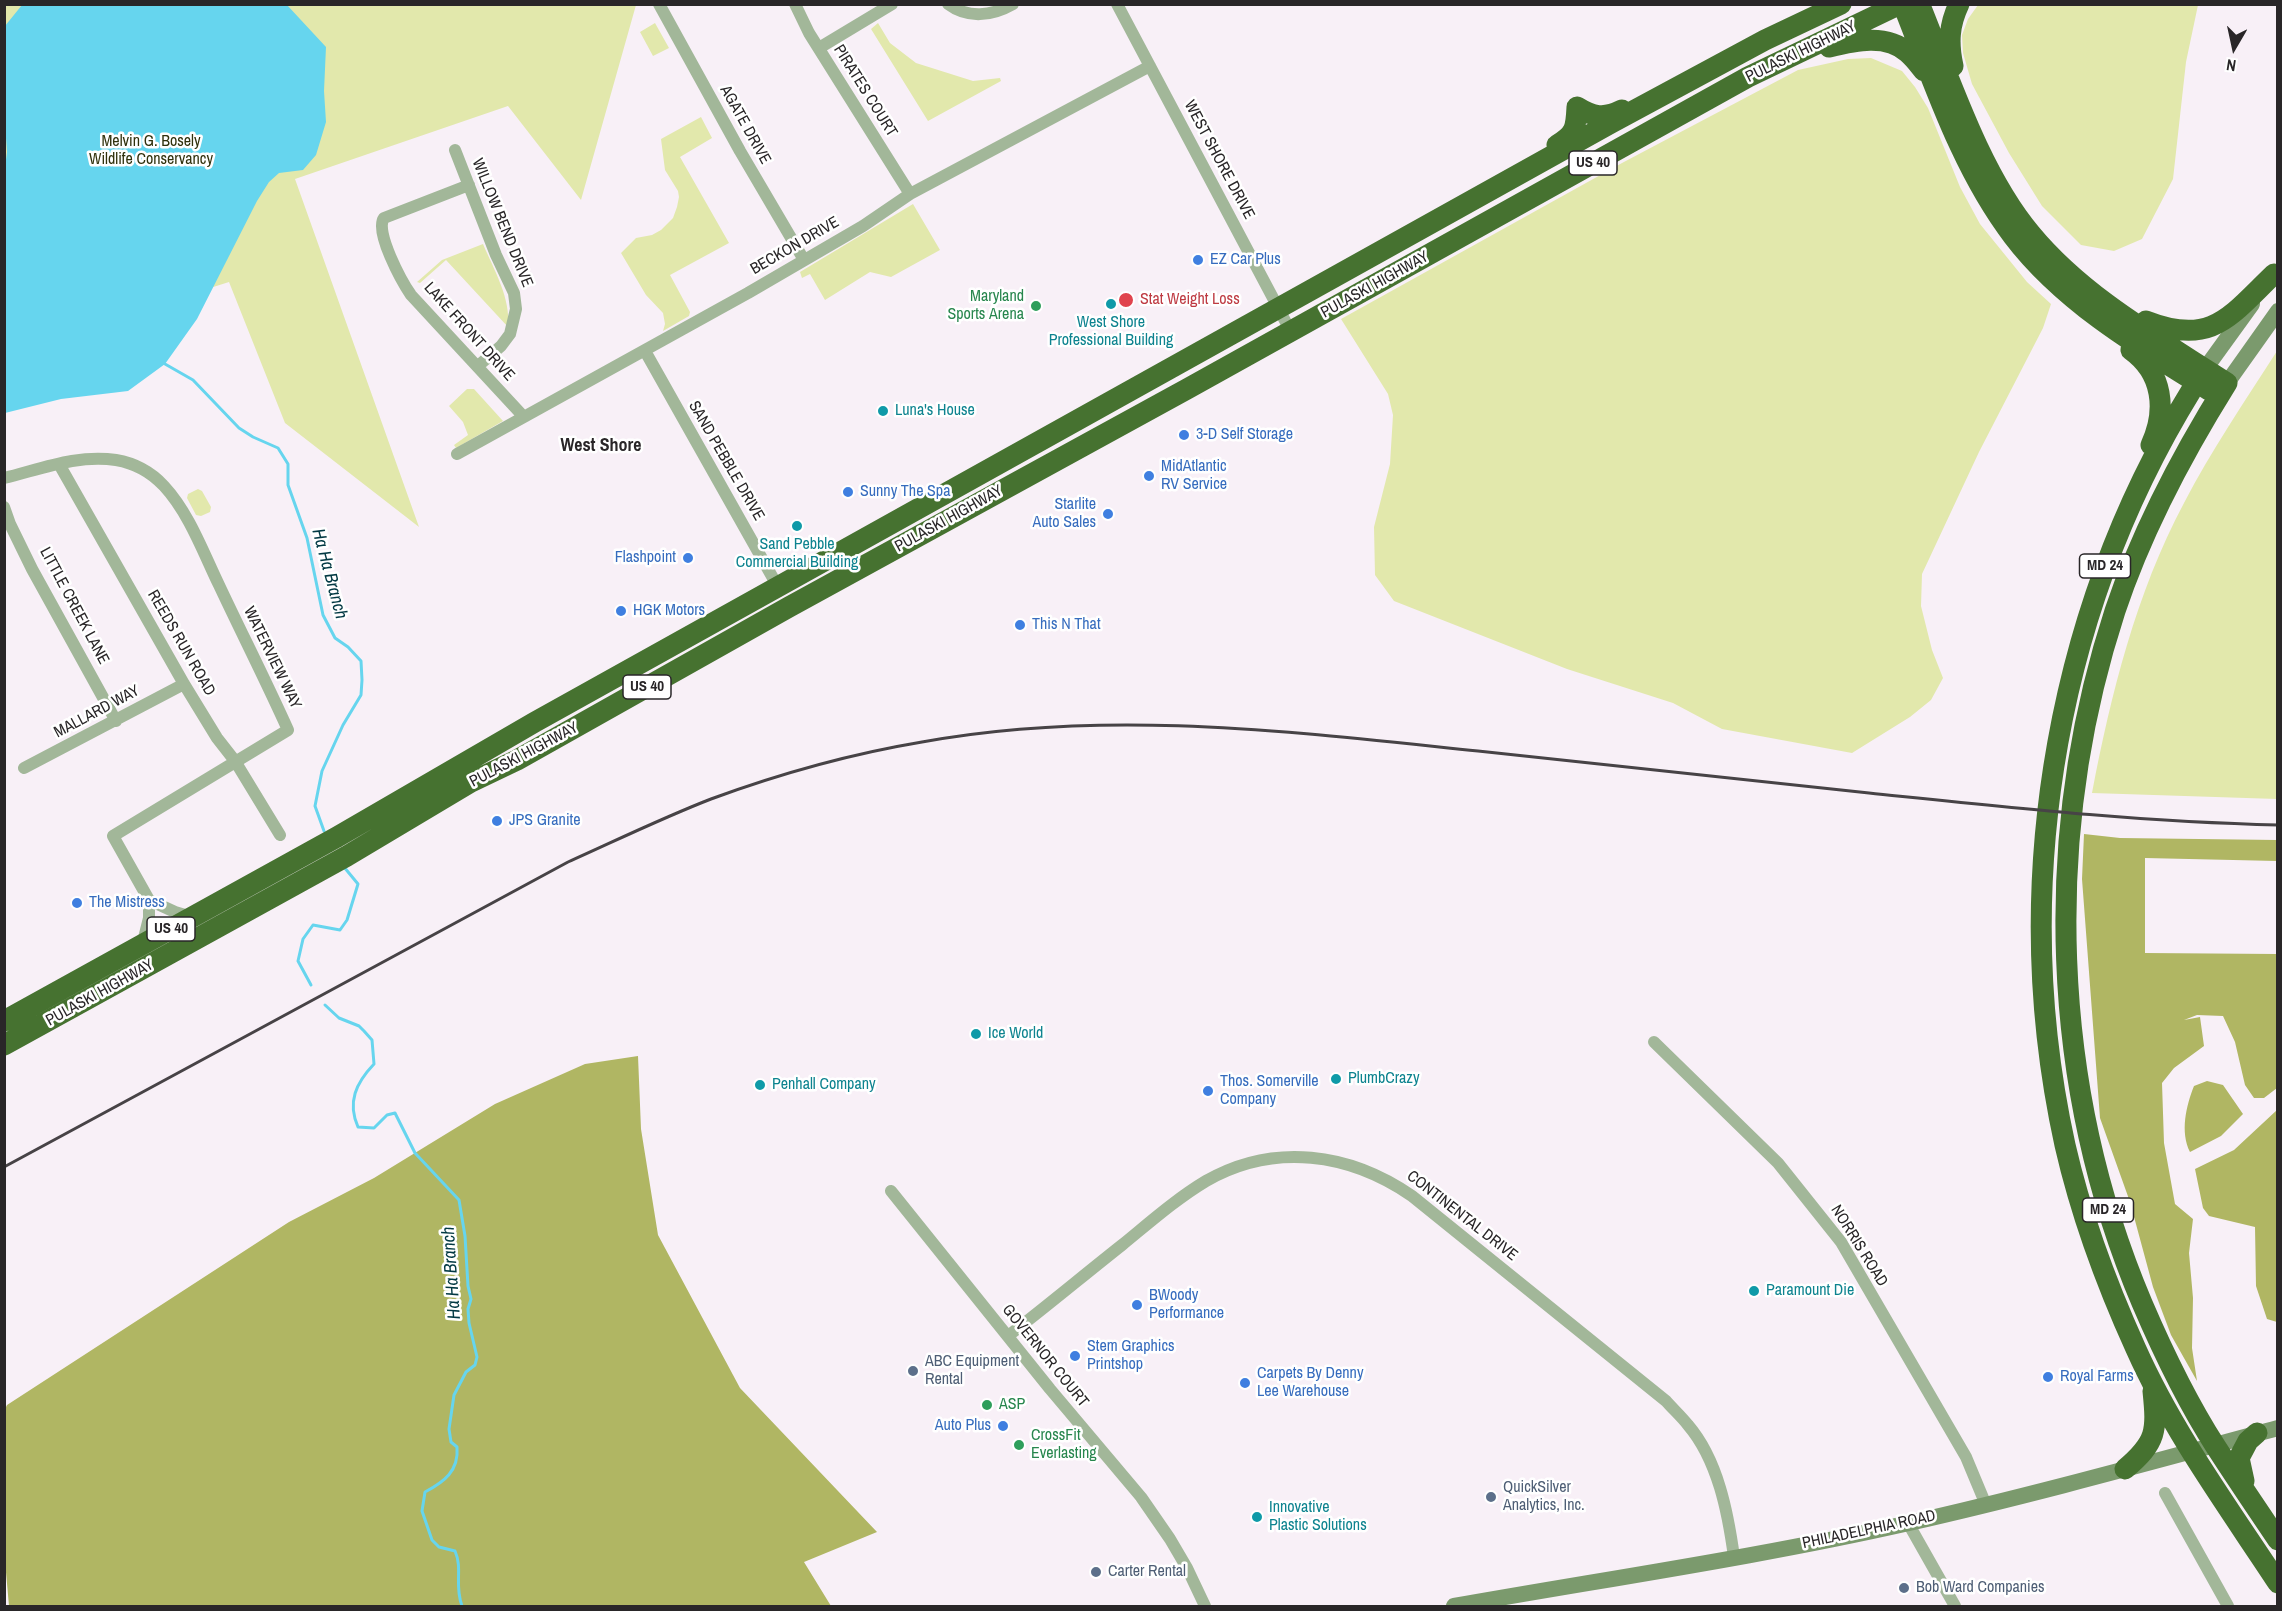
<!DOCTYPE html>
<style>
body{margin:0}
#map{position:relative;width:2282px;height:1611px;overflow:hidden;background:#f8f0f7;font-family:"Archivo Narrow",sans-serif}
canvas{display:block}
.frame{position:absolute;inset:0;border:6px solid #292628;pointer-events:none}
.north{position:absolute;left:2204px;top:18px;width:60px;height:60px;-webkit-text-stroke:4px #fff;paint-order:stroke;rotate:189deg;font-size:16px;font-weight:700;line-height:24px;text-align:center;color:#292628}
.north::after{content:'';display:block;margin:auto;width:21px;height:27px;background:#292628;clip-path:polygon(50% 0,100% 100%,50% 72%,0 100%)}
</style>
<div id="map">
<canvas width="2282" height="1611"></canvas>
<div class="frame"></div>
<div class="north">N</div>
</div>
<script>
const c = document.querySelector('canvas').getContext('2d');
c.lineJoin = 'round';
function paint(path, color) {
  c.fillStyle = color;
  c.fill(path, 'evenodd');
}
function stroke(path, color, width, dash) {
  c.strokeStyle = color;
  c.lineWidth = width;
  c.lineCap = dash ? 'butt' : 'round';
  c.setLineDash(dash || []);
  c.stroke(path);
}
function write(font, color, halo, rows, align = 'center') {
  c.font = font + ' "Archivo Narrow",sans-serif';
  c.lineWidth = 5;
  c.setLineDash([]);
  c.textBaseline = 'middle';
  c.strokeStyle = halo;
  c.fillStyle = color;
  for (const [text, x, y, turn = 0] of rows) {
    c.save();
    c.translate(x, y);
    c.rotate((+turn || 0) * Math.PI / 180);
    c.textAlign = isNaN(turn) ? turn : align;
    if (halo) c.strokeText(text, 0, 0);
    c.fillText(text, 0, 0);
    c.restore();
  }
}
const green = new Path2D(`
 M4,5H636L581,200L508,106L295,179L419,527L285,423L229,282L5,353Z
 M1978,5H2198L2186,62L2173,179L2142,239L2114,251L2081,245L2042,206L2009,153L1972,84L1963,53L1962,35L1968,19Z
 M655,23L669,48L653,56L640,32Z
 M878,23L890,43L916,63L973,81L1000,78L1001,81L928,121L871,29Z
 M1871,58L1902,71L1915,87L1928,108L1960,187L1980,224L2027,282L2051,304L2043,328L1979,452L1922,574L1921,606L1932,650L1943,678L1931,700L1910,717L1852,753L1722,729L1673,703L1567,669L1394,601L1375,575L1374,527L1390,464L1393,415L1388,394L1341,319L1622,163L1798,70L1848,59Z
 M701,117L712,138L680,157L729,243L670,275L690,312L689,316L663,331L665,324L663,313L646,295L621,253L636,238L652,235L661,230L673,218L677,207L679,197L678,191L665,170L661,139Z
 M913,204L940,250L891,277L870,272L825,300L810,274L802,278L800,272Z
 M483,244C494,270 511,298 508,327L446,260L420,283L417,282L442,260Z
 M2277,351V799L2092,793C2111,694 2136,593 2184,503C2211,451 2245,401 2277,351Z
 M467,389H474L503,421L456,448L454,445L468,435L463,422L449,406Z
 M198,489L202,491L211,507L210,512L201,516L196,515L187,498L188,494Z`);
const forest = new Path2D(`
 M2084,834L2120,838L2277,840V861L2145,858V953L2277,954V1088L2264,1098H2254L2245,1085L2235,1042L2223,1016L2197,1015L2184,1020L2200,1017L2204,1046L2174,1068L2162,1083L2164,1143L2175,1204L2193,1219L2189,1253L2193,1298L2192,1348L2197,1381L2171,1335L2153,1287L2130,1202L2100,1118L2082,879Z
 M638,1056L641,1129L658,1235L740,1388L877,1532L804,1562L831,1606H9L4,1550V1411L7,1405L289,1222L374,1178L495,1104L585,1064Z
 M2207,1081L2223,1085L2243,1114L2221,1136L2190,1152C2180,1132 2186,1106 2194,1086Z
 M2277,1110V1322L2267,1319L2256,1286L2255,1227L2209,1216L2203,1208L2195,1169L2234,1150Z`);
const water = new Path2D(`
 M22,5H287L326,47L324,91L326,122L316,155L303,170L279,173L269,182L257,201L197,319L165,364L128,391L61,399L5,413L4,175L7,152L4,110L5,26Z`);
const stream = new Path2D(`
 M165,364L193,380L239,428L253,437L278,448L288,464V485L307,538L323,615L335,638L348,647L361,661L362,680L361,695L343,725L322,771L315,806L324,831
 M311,985L298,961L303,939L313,925L340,930L347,920L358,884L344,867
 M325,1005L339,1018L359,1026L364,1031L372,1040L374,1064C356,1083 347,1102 358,1127L374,1128L387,1115L395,1113L415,1153L459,1200L465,1236L468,1286L471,1299L468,1309L469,1323L477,1357L475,1365L466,1372L454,1395L449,1429L451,1442L457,1447C459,1471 444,1482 425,1492L422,1511L432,1540L439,1547L455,1551C463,1569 454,1585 462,1606`);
const street = new Path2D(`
 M659,4L740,151L804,260
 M795,4L809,33L910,194
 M948,4C968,19 992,16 1013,4
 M1117,4L1291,332
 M819,48L892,4
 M455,150L496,255L514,293L516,309L510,334L501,346L478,366
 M469,185L384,218C374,231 402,282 411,295L523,416
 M645,351L778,587
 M457,454L748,293L863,226L910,194L1150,66
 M59,464L184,684L217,738L235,761L280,835
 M4,478C41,469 78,454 116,460C134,463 151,472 164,486C189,513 203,552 219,585C242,634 266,681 288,730L113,836L149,900V918L142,946
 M4,507L10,524L32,569L116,721
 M24,768L184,684
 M149,900L175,912L192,917
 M1654,1042L1778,1163L1841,1242L1966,1457L1986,1505
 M891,1191L1050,1389L1141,1497L1170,1539L1187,1568L1205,1606
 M1008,1336C1047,1306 1084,1275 1122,1245C1149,1223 1176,1199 1206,1181C1274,1142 1350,1153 1412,1196L1666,1401C1673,1409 1681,1416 1688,1425C1718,1460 1728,1513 1734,1557
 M2165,1493L2228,1606
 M1908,1523L1955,1606`);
const secondary = new Path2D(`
 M2205,369L2252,304
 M2227,383L2278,311
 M1454,1606C1606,1579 1759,1557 1909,1523C2033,1495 2155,1461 2278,1428`);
const highway = new Path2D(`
 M1912,7L1921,8C1950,80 1981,175 2031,234C2083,297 2159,339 2227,383C2182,455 2142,530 2115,611C2042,835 2050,1086 2142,1303C2163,1352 2187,1402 2216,1447C2236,1478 2257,1509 2278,1540
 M1912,7L1907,15C1936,89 1964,172 2013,236C2063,302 2139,347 2209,390
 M1829,47C1854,41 1887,33 1908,53C1914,58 1919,65 1924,71
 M1953,66C1948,43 1949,25 1959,4
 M1557,145C1576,134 1576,127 1577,107C1593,117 1604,119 1622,110
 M2146,321C2212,347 2230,316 2274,274
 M2131,350C2163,373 2167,410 2151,445
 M2205,369C2057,596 2007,881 2065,1145C2081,1215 2106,1283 2136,1349C2173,1432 2228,1507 2278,1583
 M4,1021L337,837L535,722L1611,123L1765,40L1841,4
 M4,1045L347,856L471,782L517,760L789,607L1187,389L1748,77L1900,4
 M2125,1469C2157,1442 2157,1431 2153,1391
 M2244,1481L2239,1458L2248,1441L2257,1433`);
const rail = new Path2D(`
 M4,1167L568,862C615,841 662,818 711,799C779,774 850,754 922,742C1107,708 1293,732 1478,751C1608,765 1738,779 1869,793C2005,807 2140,822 2278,825`);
const markers = [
 [1198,260,6,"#3f7fe0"],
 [1126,300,8,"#e0444e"],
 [1111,304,6,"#0f9aa8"],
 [1036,306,6,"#2e9e5b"],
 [883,411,6,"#0f9aa8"],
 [1184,435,6,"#3f7fe0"],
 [1149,476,6,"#3f7fe0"],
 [848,492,6,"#3f7fe0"],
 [1108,514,6,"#3f7fe0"],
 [797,526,6,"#0f9aa8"],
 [688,558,6,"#3f7fe0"],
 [621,611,6,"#3f7fe0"],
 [1020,625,6,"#3f7fe0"],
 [497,821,6,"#3f7fe0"],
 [77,903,6,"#3f7fe0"],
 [976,1034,6,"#0f9aa8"],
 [1336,1079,6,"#0f9aa8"],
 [760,1085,6,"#0f9aa8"],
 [1208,1091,6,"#3f7fe0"],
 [1754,1291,6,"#0f9aa8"],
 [1137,1305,6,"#3f7fe0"],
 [1075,1356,6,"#3f7fe0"],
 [913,1371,6,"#5c6f8a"],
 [2048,1377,6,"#3f7fe0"],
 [1245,1383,6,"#3f7fe0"],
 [987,1405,6,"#2e9e5b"],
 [1003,1426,6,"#3f7fe0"],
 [1019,1445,6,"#2e9e5b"],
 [1491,1497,6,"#5c6f8a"],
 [1257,1517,6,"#0f9aa8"],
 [1096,1572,6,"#5c6f8a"],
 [1904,1588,6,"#5c6f8a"]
];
const shields = [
 [1593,163,48],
 [2105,566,51],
 [647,687,48],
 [171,929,48],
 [2108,1210,51]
];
const shieldNames = [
 ["US 40",1593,163],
 ["MD 24",2105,566],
 ["US 40",647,687],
 ["US 40",171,929],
 ["MD 24",2108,1210]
];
const streetNames = [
 ["PULASKI HIGHWAY",1801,52,-26],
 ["PIRATES COURT",865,91,58],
 ["AGATE DRIVE",745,125,61],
 ["WEST SHORE DRIVE",1219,160,62],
 ["WILLOW BEND DRIVE",502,223,68],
 ["BECKON DRIVE",795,246,-30],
 ["PULASKI HIGHWAY",1375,285,-29],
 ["LAKE FRONT DRIVE",469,332,48],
 ["SAND PEBBLE DRIVE",726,461,60],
 ["PULASKI HIGHWAY",949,519,-29],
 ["LITTLE CREEK LANE",74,606,62],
 ["REEDS RUN ROAD",181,643,60],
 ["WATERVIEW WAY",272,658,64],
 ["MALLARD WAY",97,712,-28],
 ["PULASKI HIGHWAY",524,755,-28],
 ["PULASKI HIGHWAY",100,993,-29],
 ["CONTINENTAL DRIVE",1462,1216,38],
 ["NORRIS ROAD",1859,1246,58],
 ["GOVERNOR COURT",1045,1356,51],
 ["PHILADELPHIA ROAD",1869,1530,-12]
];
const parkNames = [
 ["Melvin G. Bosely",151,142],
 ["Wildlife Conservancy",151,160]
];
const shopNames = [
 ["EZ Car Plus",1210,260],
 ["3-D Self Storage",1196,435],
 ["MidAtlantic",1161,467],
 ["RV Service",1161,485],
 ["Sunny The Spa",860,492],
 ["Starlite",1096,505,"right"],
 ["Auto Sales",1096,523,"right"],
 ["Flashpoint",676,558,"right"],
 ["HGK Motors",633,611],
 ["This N That",1032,625],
 ["JPS Granite",509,821],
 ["The Mistress",89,903],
 ["Thos. Somerville",1220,1082],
 ["Company",1220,1100],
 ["BWoody",1149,1296],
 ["Performance",1149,1314],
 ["Stem Graphics",1087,1347],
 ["Printshop",1087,1365],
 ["Carpets By Denny",1257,1374],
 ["Lee Warehouse",1257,1392],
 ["Royal Farms",2060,1377],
 ["Auto Plus",991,1426,"right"]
];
const leisureNames = [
 ["Maryland",1024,297,"right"],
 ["Sports Arena",1024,315,"right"],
 ["ASP",999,1405],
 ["CrossFit",1031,1436],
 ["Everlasting",1031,1454]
];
const healthNames = [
 ["Stat Weight Loss",1140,300]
];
const cultureNames = [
 ["West Shore",1111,323,"center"],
 ["Professional Building",1111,341,"center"],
 ["Luna's House",895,411],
 ["Sand Pebble",797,545,"center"],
 ["Commercial Building",797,563,"center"],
 ["Ice World",988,1034],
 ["PlumbCrazy",1348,1079],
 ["Penhall Company",772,1085],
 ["Paramount Die",1766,1291],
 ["Innovative",1269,1508],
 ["Plastic Solutions",1269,1526]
];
const serviceNames = [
 ["ABC Equipment",925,1362],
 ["Rental",925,1380],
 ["QuickSilver",1503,1488],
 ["Analytics, Inc.",1503,1506],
 ["Carter Rental",1108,1572],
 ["Bob Ward Companies",1916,1588]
];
const neighbourhoodNames = [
 ["West Shore",601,446]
];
const waterNames = [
 ["Ha Ha Branch",329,574,75],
 ["Ha Ha Branch",452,1273,-94]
];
paint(green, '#e2e8ac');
paint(forest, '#b0b663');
paint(water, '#66d5ee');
stroke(stream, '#66d5ee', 3);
stroke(street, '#a2b799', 12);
stroke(secondary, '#7b9a6d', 16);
stroke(highway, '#467230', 21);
stroke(rail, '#474346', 3);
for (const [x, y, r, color] of markers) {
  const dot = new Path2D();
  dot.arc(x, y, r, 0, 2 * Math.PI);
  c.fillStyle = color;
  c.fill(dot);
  stroke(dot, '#fff', 2);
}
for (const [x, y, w] of shields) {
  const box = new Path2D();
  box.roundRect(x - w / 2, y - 12, w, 24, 4.5);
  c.fillStyle = '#fff';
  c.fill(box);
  stroke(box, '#292628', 1.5);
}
write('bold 15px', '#292628', null, shieldNames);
write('16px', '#292628', '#fff', streetNames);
write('16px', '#30310d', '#fff', parkNames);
write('16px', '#366cbe', '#fff', shopNames, 'left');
write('16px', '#27864d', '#fff', leisureNames, 'left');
write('16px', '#be3a42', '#fff', healthNames, 'left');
write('16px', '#0d838f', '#fff', cultureNames, 'left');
write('16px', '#4e5e75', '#fff', serviceNames, 'left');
write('bold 18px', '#292628', '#fff', neighbourhoodNames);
write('italic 18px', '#023943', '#fff', waterNames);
</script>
